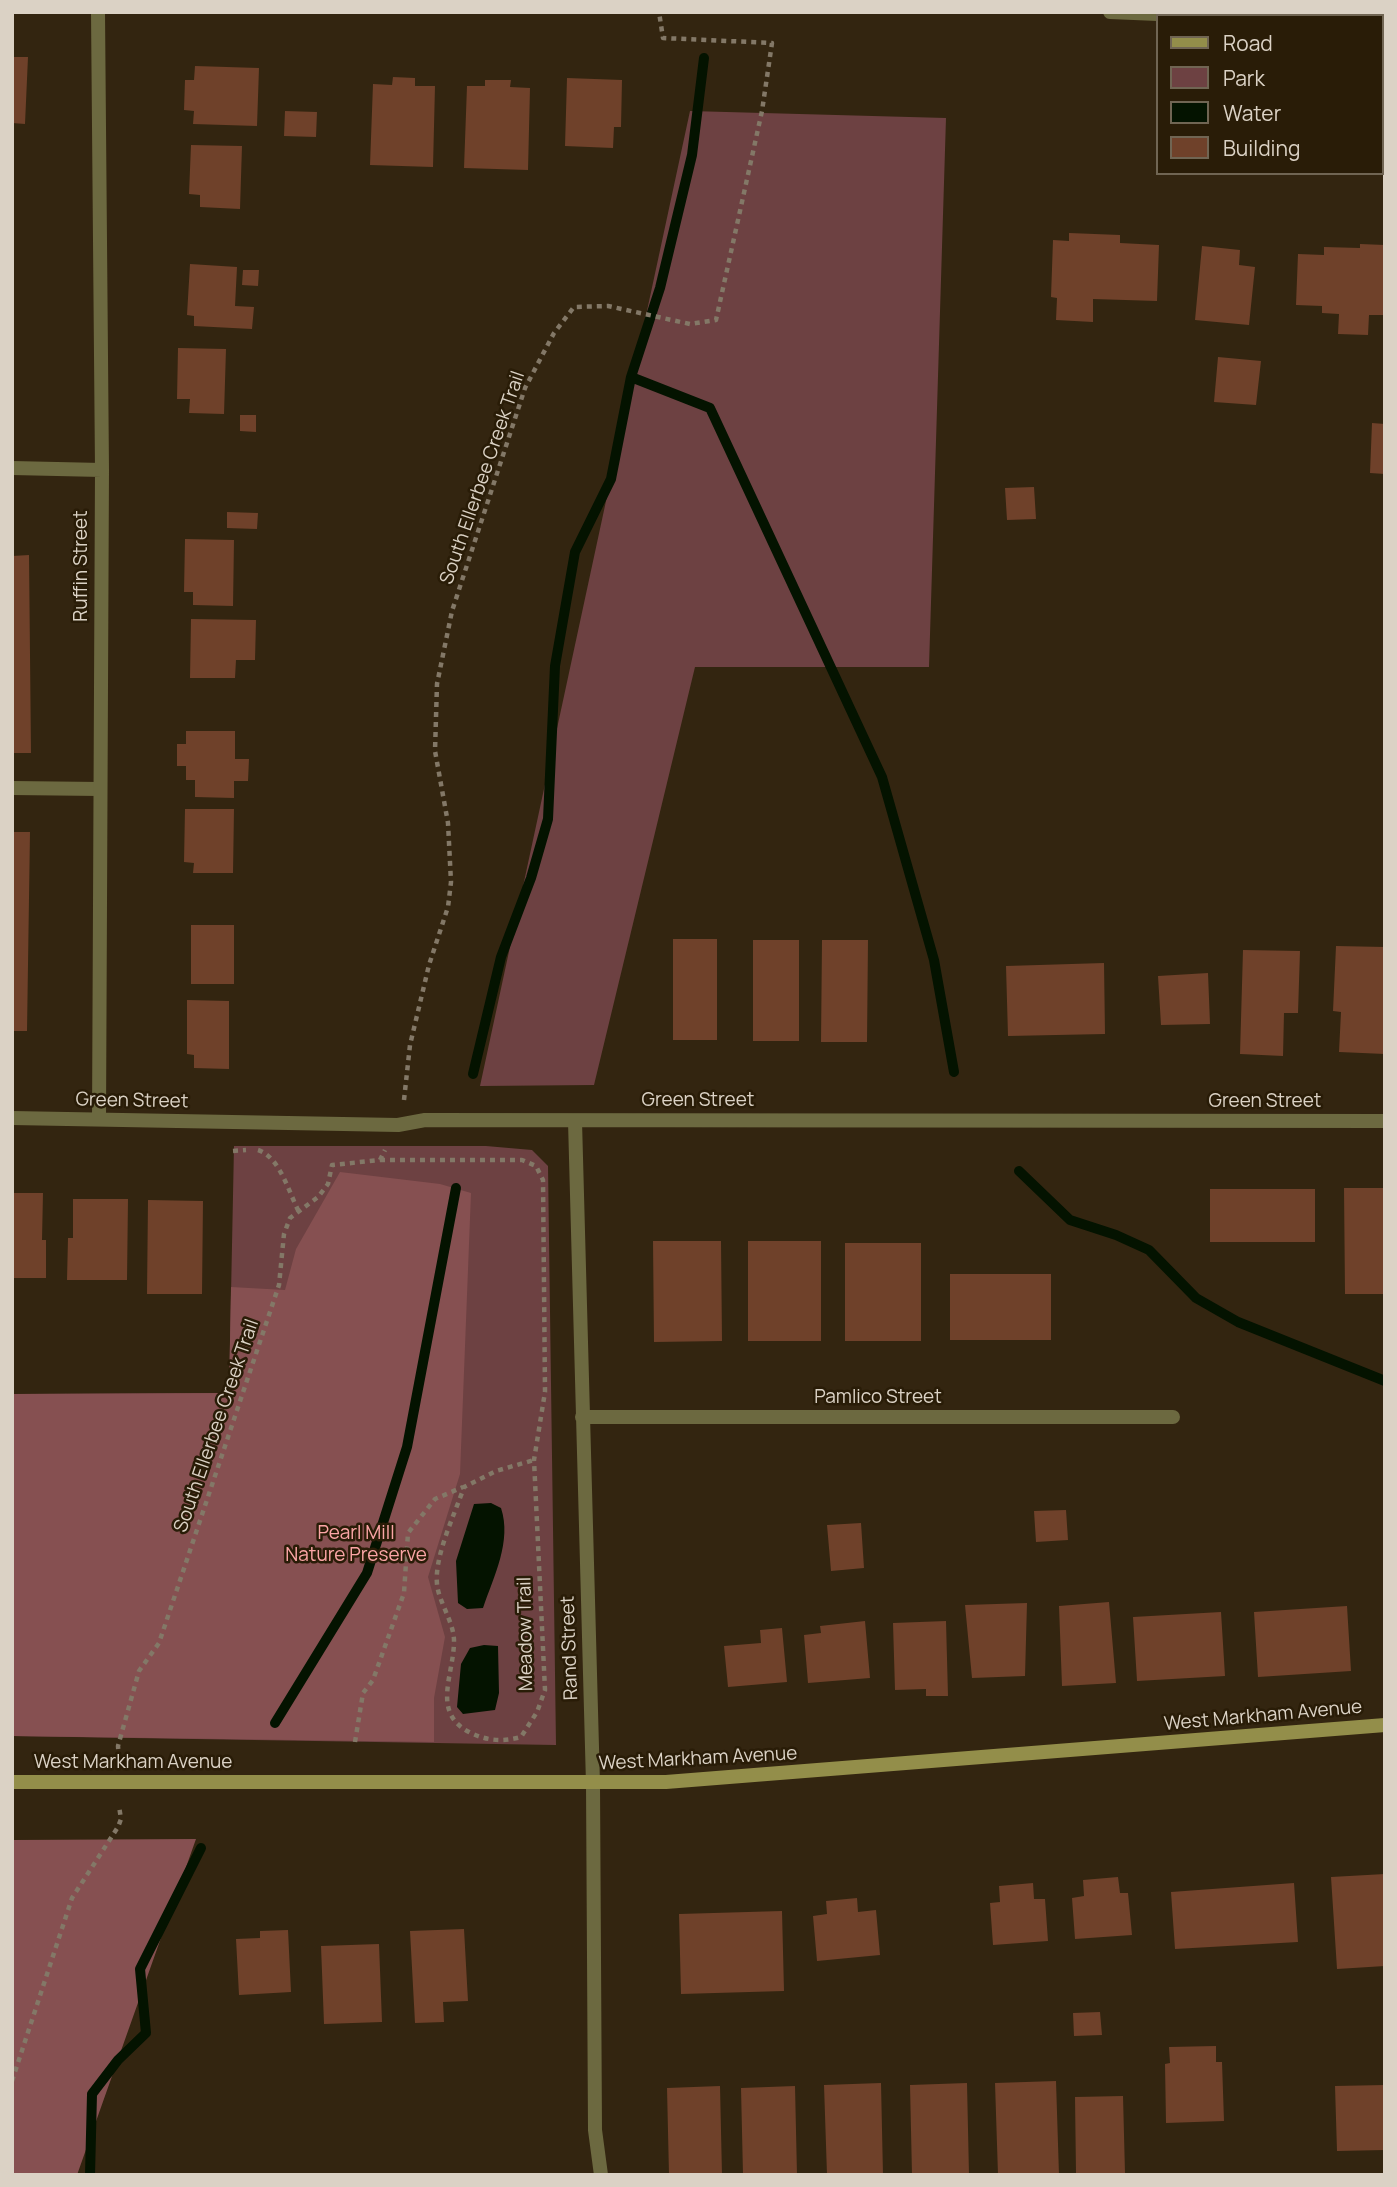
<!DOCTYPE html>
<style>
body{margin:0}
#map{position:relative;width:1397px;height:2187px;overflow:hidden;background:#332510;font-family:Manrope,sans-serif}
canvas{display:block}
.frame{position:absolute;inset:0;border:14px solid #dbd2c5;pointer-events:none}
.legend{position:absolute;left:1156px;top:14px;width:228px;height:161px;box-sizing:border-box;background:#291c07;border:2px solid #706553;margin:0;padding:9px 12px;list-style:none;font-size:21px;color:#dbd2c5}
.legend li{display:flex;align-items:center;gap:14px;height:35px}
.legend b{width:35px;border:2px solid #706553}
</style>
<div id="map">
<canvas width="1397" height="2187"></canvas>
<div class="frame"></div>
<ul class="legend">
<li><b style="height:9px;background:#938e4a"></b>Road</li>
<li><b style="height:19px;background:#6d4142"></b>Park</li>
<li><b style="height:19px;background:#041300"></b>Water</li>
<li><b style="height:19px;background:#6f412a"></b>Building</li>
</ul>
</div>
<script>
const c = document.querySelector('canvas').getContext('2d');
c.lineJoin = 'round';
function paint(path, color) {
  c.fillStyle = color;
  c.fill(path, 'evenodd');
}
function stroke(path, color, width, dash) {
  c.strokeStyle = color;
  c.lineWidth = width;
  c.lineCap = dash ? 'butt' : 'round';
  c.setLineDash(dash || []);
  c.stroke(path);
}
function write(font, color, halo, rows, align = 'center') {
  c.font = font + ' Manrope,sans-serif';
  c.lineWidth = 5;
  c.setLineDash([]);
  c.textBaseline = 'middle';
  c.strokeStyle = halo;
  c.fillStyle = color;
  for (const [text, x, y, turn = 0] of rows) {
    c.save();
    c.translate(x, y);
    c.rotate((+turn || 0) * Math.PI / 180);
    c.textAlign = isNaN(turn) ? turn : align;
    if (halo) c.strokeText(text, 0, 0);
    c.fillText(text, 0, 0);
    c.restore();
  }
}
const green = new Path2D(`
 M690,111L946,118L929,667H695L594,1085L480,1086Z
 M234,1146H486L532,1150L548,1166L556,1745L12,1736V1394L229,1393Z`);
const forest = new Path2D(`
 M340,1172L440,1184L471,1193L460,1474L428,1577L445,1637L434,1698V1742L12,1736V1394L229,1393L231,1287L285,1290L296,1249Z
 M196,1839L77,2175H12V1840Z`);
const water = new Path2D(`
 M491,1503L501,1508C512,1541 494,1576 483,1608L467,1609L458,1603L456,1561L474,1504Z
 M484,1645L498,1646L499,1693L495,1710L463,1714L457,1707L461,1664L470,1648Z`);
const stream = new Path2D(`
 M631,377L710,408L882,777L934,960L954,1072
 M473,1074L501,957L531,878L548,819L555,666L575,552L611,479L631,377L660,288L692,155L704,58
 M1019,1171L1070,1220L1116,1235L1149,1250L1196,1298L1238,1322L1385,1381
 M275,1723L367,1573L407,1447L456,1188
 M90,2175L92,2094L118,2060L146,2033L140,1969L201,1848`);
const building = new Path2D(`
 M12,57H28L25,124L12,123Z
 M195,66L259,68L257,126L193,124L194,111L184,110L185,80H194Z
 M393,77L415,78V86H435L433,167L370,165L373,84L392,85Z
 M567,78L622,80L621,127H614L613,148L565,146Z
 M485,80H511L510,87L530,88L528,170L464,168L467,86H485Z
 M285,111L317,112L316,137L284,136Z
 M191,145L242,146L240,209L200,207V195L189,194Z
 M1069,233L1120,235V243L1159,245L1157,301L1093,299V322L1056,320L1057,298L1051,297L1053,240L1069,241Z
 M1360,244L1385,245V315H1369L1368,335L1338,334L1339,314L1322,313V306L1296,305L1298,254L1324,255V247L1360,248Z
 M1202,246L1240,250L1239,265L1255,267L1249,325L1195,320Z
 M190,264L237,267L235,306L254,307L252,329L194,326V316L187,315Z
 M243,270H259L258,286L242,285Z
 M178,348L226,349L224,414L189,413L190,399H177Z
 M1218,357L1261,361L1256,405L1214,402Z
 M240,415H256V432L240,431Z
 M1372,423L1385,424V474L1370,473Z
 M1034,487L1036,519L1007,520L1005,488Z
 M227,512L258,513L257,529L227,528Z
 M185,539L234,540L233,606L193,605V592H184Z
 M29,555L31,753H12V556Z
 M191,619L256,620L255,660H236L235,678H190Z
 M186,731H235V759H249L248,781H234V798L195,797V780H186V766H177V744H186Z
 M185,809H234L233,873H193L194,863L184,862Z
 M12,832H30L27,1031H12Z
 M191,925H234V984H191Z
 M673,939H717V1040H673Z
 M753,940H799V1041H753Z
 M822,940H868L867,1042H821Z
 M1336,946L1385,947V1054L1339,1052L1341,1012L1333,1011Z
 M1243,950L1300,951L1298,1013H1284L1283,1056L1240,1054Z
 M1104,963L1105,1034L1008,1036L1006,966Z
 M1208,973L1210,1024L1161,1025L1158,976Z
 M187,1000L229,1001V1069L194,1068V1055L187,1054Z
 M1344,1188H1385V1294H1345Z
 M1210,1189H1315V1242H1210Z
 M12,1193H43L42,1240H46V1278H12Z
 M73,1199H128L127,1280H67L68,1238H73Z
 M148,1200L203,1201L202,1294H147Z
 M653,1241H721L722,1341L654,1342Z
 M748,1241H821V1341H748Z
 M845,1243H921V1341H845Z
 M950,1274H1051V1340H950Z
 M1066,1510L1068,1540L1036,1542L1034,1511Z
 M861,1523L864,1568L831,1571L827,1525Z
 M1109,1602L1116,1683L1062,1686L1059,1606Z
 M1027,1603L1025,1676L972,1678L965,1605Z
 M1347,1606L1351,1671L1258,1677L1254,1612Z
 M1221,1612L1225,1676L1137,1681L1133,1617Z
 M865,1621L870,1678L808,1683L804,1635L821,1633L820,1626Z
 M946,1621L948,1696H926V1689L895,1690L893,1623Z
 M782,1628L787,1682L728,1687L724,1646L761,1643L760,1630Z
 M1385,1874V1966L1337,1969L1331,1877Z
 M1118,1877L1120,1893H1128L1132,1935L1075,1939L1072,1898L1084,1896L1083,1880Z
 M1033,1883L1034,1899H1045L1048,1941L993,1945L990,1903L1000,1902L999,1886Z
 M1294,1883L1298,1942L1175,1949L1171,1892Z
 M857,1898L858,1912L876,1910L880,1955L817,1961L813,1916L827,1914L826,1901Z
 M782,1911L784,1991L681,1994L679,1914Z
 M464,1929L468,2001L443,2002L444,2022L415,2023L410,1931Z
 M288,1930L291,1992L239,1995L236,1939L260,1938V1931Z
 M379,1944L382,2022L324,2024L321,1946Z
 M1100,2012L1102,2035L1074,2036L1073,2013Z
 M1216,2046V2062H1222L1224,2121L1166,2123L1165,2064L1170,2063L1169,2047Z
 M1056,2081L1059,2175H998L995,2083Z
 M881,2083L883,2175H827L824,2085Z
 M967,2083L969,2175H912L910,2085Z
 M1385,2085V2150L1337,2151L1335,2086Z
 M720,2086L722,2175H669L667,2088Z
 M795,2086L797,2175H743L741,2088Z
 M1123,2096L1125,2173L1076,2174L1075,2097Z`);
const path = new Path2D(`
 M404,1100L410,1045L429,965L448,907L451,882L448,823L435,751L437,684L452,611L525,388L554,333L574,307L608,306L690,324L716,320L762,111L772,43L663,38L659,12
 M258,1150C280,1157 289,1193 299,1212
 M233,1151L246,1150
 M380,1160H522L536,1166L543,1180L545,1392L534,1460L545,1690L537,1712L521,1737C503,1742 486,1741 469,1732C431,1712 454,1675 454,1641C454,1624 442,1607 438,1590C431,1562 455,1514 464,1487L496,1471L534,1460
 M355,1742L363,1693L373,1680L404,1593L408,1533L435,1499L463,1487
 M119,1759L118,1746L139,1671L159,1643L279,1285L284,1234L290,1218L318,1197L328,1184L332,1165L380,1160L385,1150
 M12,2081L72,1898L118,1827L121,1819L119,1806`);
const lane = new Path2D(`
 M12,788L100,789`);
const street = new Path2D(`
 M98,12L102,470L99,1119
 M1110,12L1205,16
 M1381,18H1385
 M12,468L102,470
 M12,1118L398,1125L425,1120L1385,1121
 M575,1121L593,1784L595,2130L601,2175
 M582,1417H1173`);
const secondary = new Path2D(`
 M12,1782H666L1385,1725`);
const streetNames = [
 ["South Ellerbee Creek Trail",483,478,-71],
 ["Ruffin Street",82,566,-90],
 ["Green Street",132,1101,1],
 ["Green Street",698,1101],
 ["Green Street",1265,1102],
 ["Pamlico Street",878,1398],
 ["South Ellerbee Creek Trail",217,1426,-71],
 ["Meadow Trail",526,1634,-91],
 ["Rand Street",570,1648,-92],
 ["West Markham Avenue",1263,1716,-5],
 ["West Markham Avenue",698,1759,-3],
 ["West Markham Avenue",133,1763]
];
const parkNames = [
 ["Pearl Mill",356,1534],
 ["Nature Preserve",356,1556]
];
paint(green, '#6d4142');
paint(forest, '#865051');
paint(water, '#041300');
stroke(stream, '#041300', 10);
paint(building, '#6f412a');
stroke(path, '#837867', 4.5, [5, 5]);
stroke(lane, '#6c6940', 14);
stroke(street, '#6c6940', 14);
stroke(secondary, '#938e4a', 14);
write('19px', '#dbd2c5', '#291c07', streetNames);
write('19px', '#fba5a6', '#291c07', parkNames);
</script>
